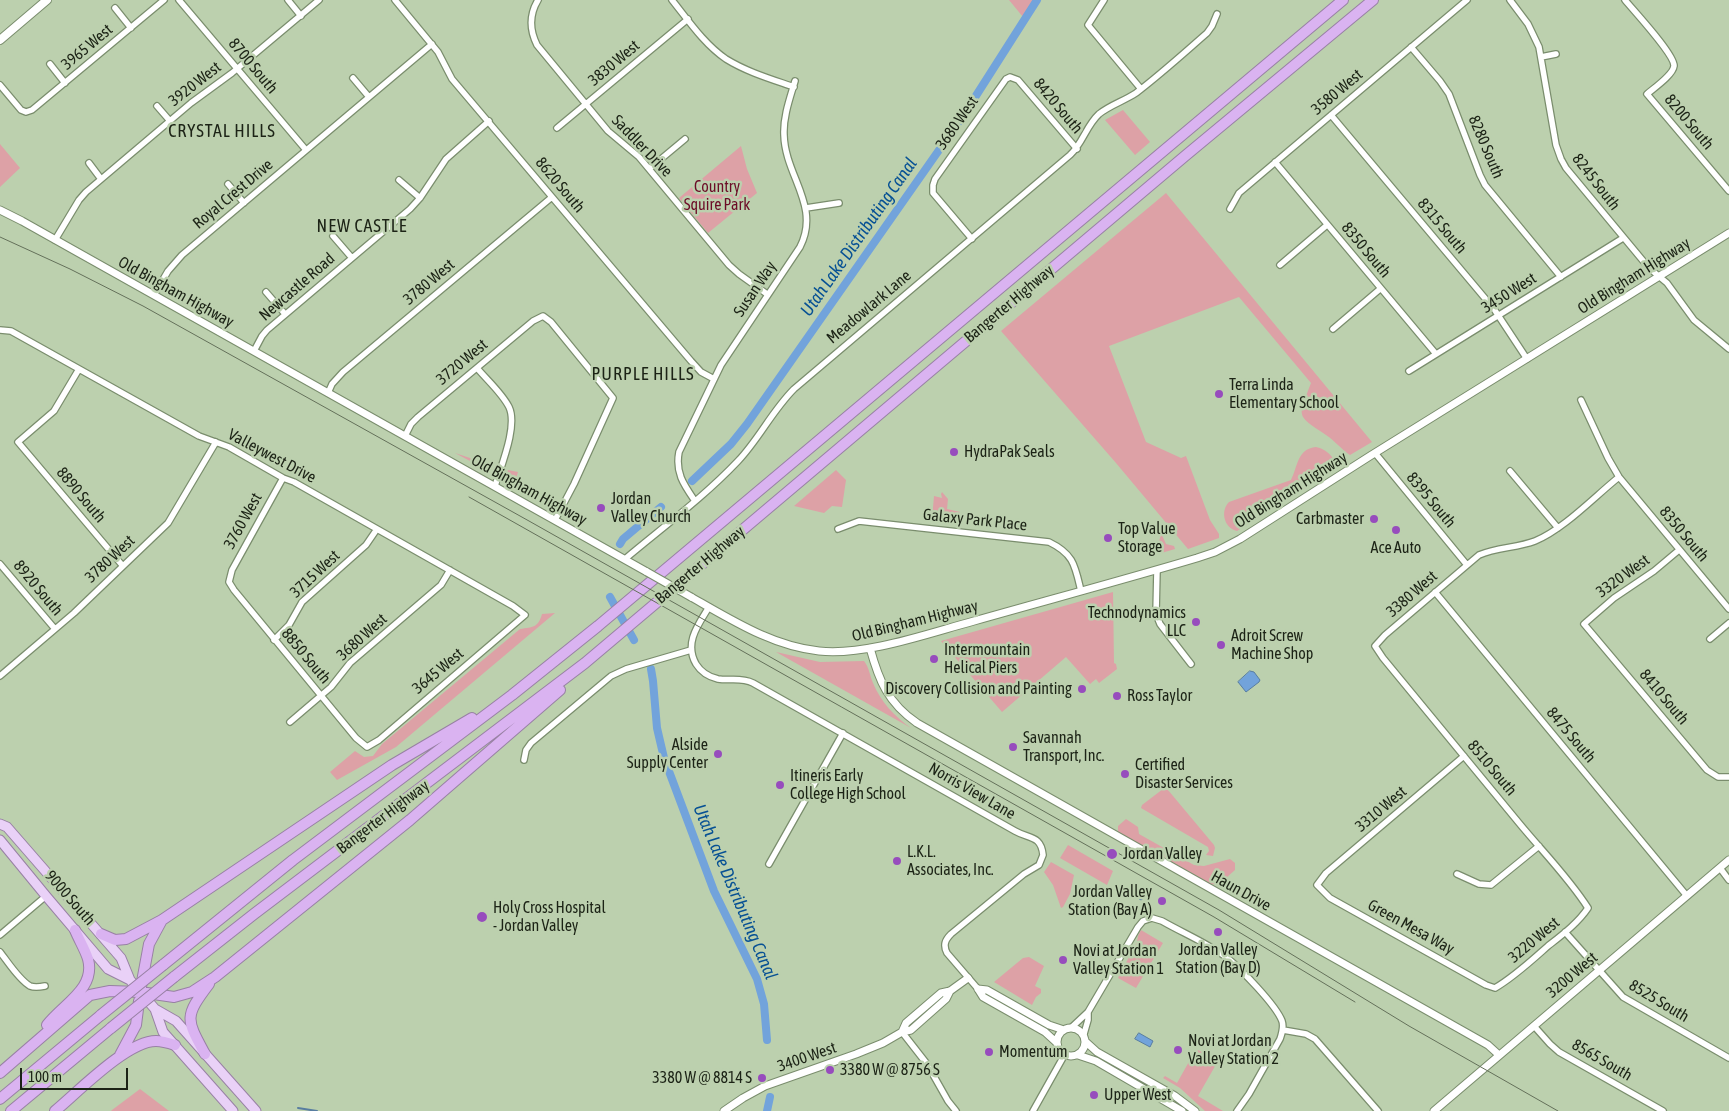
<!DOCTYPE html>
<style>
body{margin:0}
#map{position:relative;width:1729px;height:1111px;overflow:hidden;background:#bcd0ae;font-family:"Asap Condensed",sans-serif}
canvas{display:block}
.scale{position:absolute;left:20px;top:1068px;width:108px;height:22px;box-sizing:border-box;border:2px solid #1c2316;border-top:0;padding-left:6px;font-size:15px;line-height:18px;white-space:nowrap;color:#1c2316;-webkit-text-stroke:4px #bcd0ae;paint-order:stroke}
</style>
<div id="map">
<canvas width="1729" height="1111"></canvas>
<div class="scale">100 m</div>
</div>
<script>
const c = document.querySelector('canvas').getContext('2d');
c.lineJoin = 'round';
function paint(path, color) {
  c.fillStyle = color;
  c.fill(path, 'evenodd');
}
function stroke(path, color, width, dash) {
  c.strokeStyle = color;
  c.lineWidth = width;
  c.lineCap = dash ? 'butt' : 'round';
  c.setLineDash(dash || []);
  c.stroke(path);
}
function write(font, color, halo, rows, align = 'center') {
  c.font = font + ' "Asap Condensed",sans-serif';
  c.lineWidth = 5;
  c.setLineDash([]);
  c.textBaseline = 'middle';
  c.strokeStyle = halo;
  c.fillStyle = color;
  for (const [text, x, y, turn = 0] of rows) {
    c.save();
    c.translate(x, y);
    c.rotate((+turn || 0) * Math.PI / 180);
    c.textAlign = isNaN(turn) ? turn : align;
    if (halo) c.strokeText(text, 0, 0);
    c.fillText(text, 0, 0);
    c.restore();
  }
}
const green = new Path2D(`
 M1009,0H1034L1023,17Z
 M1123,110L1150,142L1135,155L1105,120Z
 M0,144L20,168L0,187Z
 M741,146L747,169L757,193L708,233L679,198Z
 M1166,193L1372,442L1350,455C1341,449 1335,441 1326,435C1295,414 1298,418 1311,383L1239,297L1109,346L1146,442L1181,458L1186,456L1210,520L1219,534V538L1188,549L1116,463L1001,331Z
 M1316,447C1326,449 1337,458 1336,469L1237,531C1224,528 1220,511 1229,502L1291,480C1298,466 1297,449 1316,447Z
 M455,453L491,465L488,469H485Z
 M508,470L518,472L514,485L506,480Z
 M836,470L846,480L842,507L832,506L824,513L794,506Z
 M942,492L948,499L947,509L960,512L959,522L932,519L934,496L942,498L941,494Z
 M1161,535H1162L1166,544L1174,546L1175,549L1158,554L1157,547Z
 M1113,592L1114,663L1116,664L1117,669L1099,683L1096,679L1090,684L1066,657L1002,712L941,641Z
 M555,613L396,747L337,780L330,772L355,751L364,757L373,756L382,744L520,629C533,627 538,628 542,614Z
 M776,652L820,662L864,661C869,667 870,676 873,683C881,702 894,716 911,728Z
 M1163,789L1168,790L1214,845L1215,848L1213,856L1206,855L1209,851L1208,847L1141,808L1142,805Z
 M1126,819L1138,827L1139,834L1194,865L1204,866L1230,859L1235,863V870L1218,885L1211,884L1118,832V826Z
 M1068,845L1113,871L1107,885L1060,858Z
 M1051,862L1074,875L1070,894L1063,907L1061,908L1053,885L1044,872Z
 M1141,930L1163,943L1136,988L1118,978L1137,942L1138,936Z
 M1029,957L1044,966L1035,986L1041,989V993L1036,997L1032,1005L994,982L1023,958Z
 M1198,1050L1218,1061L1198,1096L1223,1111H1205L1180,1088L1163,1078L1165,1076L1177,1083L1195,1051Z
 M140,1089L169,1111H111L112,1110Z`);
const water = new Path2D(`
 M1250,671L1254,672L1260,680L1259,682L1246,692L1238,682Z
 M1132,885L1148,893V895L1141,900L1129,892Z
 M1139,1033L1153,1041L1150,1047L1135,1039Z`);
const stream = new Path2D(`
 M298,1108L317,1111`);
const canal = new Path2D(`
 M692,481L731,444L747,424L965,113L1037,0
 M620,544L623,539L661,507
 M610,597L634,640
 M651,669L653,681L657,728L664,758L714,891L757,979L764,1004L767,1040
 M767,1111L770,1097`);
const minor = new Path2D(`
 M179,0L306,150
 M288,0L301,16
 M395,0L438,52L452,79L691,361L701,372L714,379
 M538,0C529,15 529,29 537,45L608,131L639,157L729,265L739,274L767,294
 M672,0C688,20 704,44 726,59C747,72 771,79 794,87
 M1104,0L1088,25L1141,89
 M1510,0L1528,24L1539,47L1556,145L1561,159L1566,168L1649,268L1667,283L1694,320L1729,349
 M1625,0C1634,11 1675,55 1674,66C1673,75 1654,88 1647,94L1729,191
 M115,8L131,28
 M1411,47L1440,81L1449,94L1480,175L1485,185L1561,277
 M1541,57L1556,54
 M50,64L65,83
 M353,78L369,97
 M0,85L21,110L26,112L32,110L164,0
 M157,106L170,121
 M1331,115L1494,309L1527,359
 M557,128L688,19
 M1275,162L1436,354
 M89,163L101,179
 M649,169L685,139
 M399,180L420,198
 M228,184L244,203
 M806,208L839,203
 M1230,209L1239,193L1467,0
 M333,236L352,258
 M972,239L933,193V185L935,179L1006,79L1010,77L1018,80L1077,149
 M55,240L79,200L86,192L191,103L232,73L319,0
 M1280,265L1327,225
 M266,292L285,314
 M154,295L168,271L182,255L432,44
 M1333,329L1380,289
 M0,330L11,331L199,436L229,447L283,478L294,482L513,606L525,615L379,740L367,747L356,738L234,590L229,582L232,570L283,478
 M254,351L262,336L267,330L410,209L420,198L446,159L489,121
 M477,368C487,380 502,393 509,407C518,426 501,466 495,486
 M79,369L54,411L18,442L122,565
 M1409,371L1623,238
 M328,393L332,384L343,372L552,197
 M1581,400L1608,458L1619,477L1729,609
 M405,436L411,424L418,417L533,321L543,316L551,322L613,398L574,484L555,520
 M1375,453L1467,565
 M1510,471L1558,528
 M695,501C684,485 675,473 679,452L721,365L800,247C821,206 785,176 784,135C783,117 790,98 795,81
 M838,529L859,521L1049,542C1074,554 1075,566 1081,591
 M1679,550L1654,571L1614,598L1584,624L1707,770L1718,777H1729
 M625,559C663,527 704,497 738,461C759,439 772,411 794,389L1070,155C1083,143 1086,126 1099,114C1110,105 1124,101 1136,93C1161,74 1184,53 1207,33L1212,26L1217,14
 M0,564L55,629
 M1157,570L1156,614L1160,624L1191,664
 M1435,592L1687,896
 M709,607C698,625 684,643 696,664C701,672 709,677 718,679C730,681 741,677 753,683L1015,831C1029,839 1041,835 1043,855L1039,865L1024,874L951,934C945,940 943,945 947,953L978,989
 M1710,639L1729,623
 M274,640L289,625L302,602L366,545L377,529
 M0,676L74,613L168,523L216,442
 M290,722L331,687L350,663L441,585L450,570
 M1464,756L1326,873L1317,885L1330,898L1486,985L1495,988C1514,977 1531,961 1548,946C1562,935 1578,923 1588,908C1569,878 1542,851 1519,823C1474,768 1429,713 1383,658L1375,646L1385,635L1479,555C1497,547 1517,548 1535,541C1564,529 1594,497 1619,477
 M524,760L526,750L531,743L611,676L626,669L691,650
 M769,864L843,733
 M1720,868L1729,880
 M1457,874L1479,884L1491,885L1539,846
 M1565,932L1623,997L1729,1058
 M0,935L46,896
 M0,952C8,962 19,980 30,986C35,988 40,987 45,986
 M1534,1026L1550,1044L1559,1052L1663,1111
 M1072,1027L1088,1012L1138,927L1143,921L1152,918L1162,921C1183,933 1207,943 1226,957C1240,968 1276,1005 1282,1021C1284,1027 1282,1033 1280,1039L1249,1094L1237,1111
 M1283,1030L1306,1034L1315,1039L1378,1111
 M902,1032L927,1064L948,1101L956,1111
 M1084,1034L1088,1020V1012
 M1033,1111L1065,1054`);
const tertiary = new Path2D(`
 M0,210L22,221L647,572
 M691,597C732,620 772,646 819,651C866,656 929,633 974,621C1048,600 1123,580 1197,558L1215,552L1240,539L1370,456L1729,233
 M870,648C879,681 888,703 917,723L1488,1045L1499,1055
 M978,989L983,997L1045,1032L1057,1043
 M978,989L987,990L1049,1025L1064,1030
 M1057 1042a14 14 0 1 1 28 0a14 14 0 1 1-28 0Z
 M902,1032L906,1023L941,993L950,991L968,978
 M1086,1042L1097,1052L1175,1096L1195,1111
 M1078,1055L1096,1061L1182,1111
 M724,1111L743,1098L765,1086L856,1054L883,1043L902,1032L911,1030L946,999L950,991
 M1434,1111L1729,860`);
const secondary = new Path2D(`
 M0,40L47,0`);
const primary = new Path2D(`
 M0,824L7,827L121,958L130,980L155,1009L176,1021L256,1111
 M0,840L46,896L108,969L130,980
 M155,1009L163,1032L233,1111`);
const motorway = new Path2D(`
 M101,934L115,940L126,939L162,920L392,765L472,718
 M163,965L293,860L512,695L598,626L1343,0
 M174,977L254,914L585,663L1185,156L1373,0
 M141,987L149,944L162,920
 M47,1025C63,1004 96,989 88,959C85,949 79,940 75,930
 M205,1054C186,1019 184,1017 209,984
 M120,1055L136,1025L139,1001
 M0,1073L90,995L110,991L140,992L174,997L192,992L215,977L410,820L560,690
 M0,1099L101,1015
 M11,1111L111,1028
 M55,1111C78,1092 127,1041 156,1041C163,1041 169,1043 175,1045`);
const tram = new Path2D(`
 M0,237L70,269L143,306L529,521L1219,910L1409,1026L1558,1111
 M469,497L1214,917L1355,1002`);
const tertiaryBridge = new Path2D(`
 M647,572L691,597`);
const motorwayBridge = new Path2D(`
 M101,1015L163,965
 M111,1028L174,977`);
const markers = [
 [1219,394,5,"#974cbd"],
 [954,452,5,"#974cbd"],
 [601,508,5,"#974cbd"],
 [1374,519,5,"#974cbd"],
 [1396,530,5,"#974cbd"],
 [1108,538,5,"#974cbd"],
 [1196,622,5,"#974cbd"],
 [1221,645,5,"#974cbd"],
 [934,659,5,"#974cbd"],
 [1082,689,5,"#974cbd"],
 [1117,696,5,"#974cbd"],
 [1013,747,5,"#974cbd"],
 [718,754,5,"#974cbd"],
 [1125,774,5,"#974cbd"],
 [780,785,5,"#974cbd"],
 [1112,854,6,"#974cbd"],
 [897,861,5,"#974cbd"],
 [1162,901,5,"#974cbd"],
 [482,917,6,"#974cbd"],
 [1218,932,5,"#974cbd"],
 [1063,960,5,"#974cbd"],
 [1178,1050,5,"#974cbd"],
 [989,1052,5,"#974cbd"],
 [830,1070,5,"#974cbd"],
 [762,1078,5,"#974cbd"],
 [1094,1095,5,"#974cbd"]
];
const streetNames = [
 ["3965 West",87,47,-40],
 ["3830 West",614,63,-40],
 ["8700 South",253,66,50],
 ["3920 West",195,84,-38],
 ["3580 West",1337,92,-40],
 ["8420 South",1058,106,50],
 ["8200 South",1689,122,50],
 ["3680 West",957,123,-55],
 ["Saddler Drive",642,146,46],
 ["8280 South",1486,147,67],
 ["8245 South",1596,182,52],
 ["8620 South",560,185,50],
 ["Royal Crest Drive",233,194,-40],
 ["8315 South",1442,226,50],
 ["8350 South",1366,250,50],
 ["Old Bingham Highway",1634,276,-32],
 ["3780 West",429,282,-40],
 ["Newcastle Road",297,287,-41],
 ["Susan Way",755,289,-56],
 ["Old Bingham Highway",176,292,29],
 ["3450 West",1509,293,-32],
 ["Bangerter Highway",1009,304,-40],
 ["Meadowlark Lane",869,307,-40],
 ["3720 West",462,362,-40],
 ["Valleywest Drive",272,456,28],
 ["Old Bingham Highway",529,490,29],
 ["Old Bingham Highway",1291,490,-32],
 ["8890 South",81,495,50],
 ["8395 South",1431,500,50],
 ["Galaxy Park Place",975,520,6],
 ["3760 West",243,521,-61],
 ["8350 South",1684,534,50],
 ["3780 West",110,559,-43],
 ["Bangerter Highway",700,565,-40],
 ["3715 West",315,574,-43],
 ["3320 West",1623,576,-36],
 ["8920 South",38,588,50],
 ["3380 West",1412,594,-41],
 ["Old Bingham Highway",915,621,-14],
 ["3680 West",362,637,-42],
 ["8850 South",306,656,50],
 ["3645 West",438,671,-40],
 ["8410 South",1664,697,50],
 ["8475 South",1571,735,50],
 ["8510 South",1492,768,50],
 ["Norris View Lane",972,791,30],
 ["3310 West",1381,809,-40],
 ["Bangerter Highway",383,817,-37],
 ["Haun Drive",1241,891,29],
 ["9000 South",70,898,49],
 ["Green Mesa Way",1411,927,29],
 ["3220 West",1534,940,-40],
 ["3200 West",1572,975,-40],
 ["8525 South",1659,1001,31],
 ["3400 West",807,1057,-19],
 ["8565 South",1602,1060,30]
];
const parkNames = [
 ["Country",717,187],
 ["Squire Park",717,205]
];
const poiNames = [
 ["Terra Linda",1229,385],
 ["Elementary School",1229,403],
 ["HydraPak Seals",964,452],
 ["Jordan",611,499],
 ["Valley Church",611,517],
 ["Carbmaster",1364,519,"right"],
 ["Top Value",1118,529],
 ["Storage",1118,547],
 ["Ace Auto",1396,548,"center"],
 ["Technodynamics",1186,613,"right"],
 ["LLC",1186,631,"right"],
 ["Adroit Screw",1231,636],
 ["Machine Shop",1231,654],
 ["Intermountain",944,650],
 ["Helical Piers",944,668],
 ["Discovery Collision and Painting",1072,689,"right"],
 ["Ross Taylor",1127,696],
 ["Savannah",1023,738],
 ["Transport, Inc.",1023,756],
 ["Alside",708,745,"right"],
 ["Supply Center",708,763,"right"],
 ["Certified",1135,765],
 ["Disaster Services",1135,783],
 ["Itineris Early",790,776],
 ["College High School",790,794],
 ["L.K.L.",907,852],
 ["Associates, Inc.",907,870],
 ["Jordan Valley",1123,854],
 ["Jordan Valley",1152,892,"right"],
 ["Station (Bay A)",1152,910,"right"],
 ["Holy Cross Hospital",493,908],
 ["- Jordan Valley",493,926],
 ["Jordan Valley",1218,950,"center"],
 ["Station (Bay D)",1218,968,"center"],
 ["Novi at Jordan",1073,951],
 ["Valley Station 1",1073,969],
 ["Novi at Jordan",1188,1041],
 ["Valley Station 2",1188,1059],
 ["Momentum",999,1052],
 ["3380 W @ 8756 S",840,1070],
 ["3380 W @ 8814 S",752,1078,"right"],
 ["Upper West",1104,1095]
];
const neighbourhoodNames = [
 ["CRYSTAL HILLS",222,131],
 ["NEW CASTLE",362,226],
 ["PURPLE HILLS",643,374]
];
const waterNames = [
 ["Utah Lake Distributing Canal",859,237,-55],
 ["Utah Lake Distributing Canal",735,892,67]
];
paint(green, '#dda1a6');
paint(water, '#72a3db');
stroke(water, '#587da0', 1);
stroke(stream, '#587da0', 2);
stroke(canal, '#72a3db', 8);
stroke(minor, '#7a8d6d', 8);
stroke(tertiary, '#7a8d6d', 9);
stroke(secondary, '#7a8d6d', 10);
stroke(primary, '#9881a4', 11);
stroke(motorway, '#9881a4', 12);
stroke(minor, '#fff', 5.5);
stroke(tertiary, '#fff', 7);
stroke(secondary, '#fff', 8);
stroke(primary, '#e9d1f7', 9);
stroke(motorway, '#dab3f1', 10);
stroke(tram, '#64705a', 1);
stroke(tertiaryBridge, '#7a8d6d', 9, []);
stroke(motorwayBridge, '#9881a4', 12, []);
stroke(tertiaryBridge, '#fff', 7);
stroke(motorwayBridge, '#dab3f1', 10);
for (const [x, y, r, color] of markers) {
  const dot = new Path2D();
  dot.arc(x, y, r, 0, 2 * Math.PI);
  c.fillStyle = color;
  c.fill(dot);
  stroke(dot, '#bcd0ae', 2);
}
write('16px', '#1c2316', '#bcd0ae', streetNames);
write('16px', '#6c0c27', '#bcd0ae', parkNames);
write('16px', '#1c2316', '#bcd0ae', poiNames, 'left');
c.letterSpacing = '1px';
write('18px', '#1c2316', '#bcd0ae', neighbourhoodNames);
c.letterSpacing = '0px';
write('italic 18px', '#075194', '#bcd0ae', waterNames);
</script>
